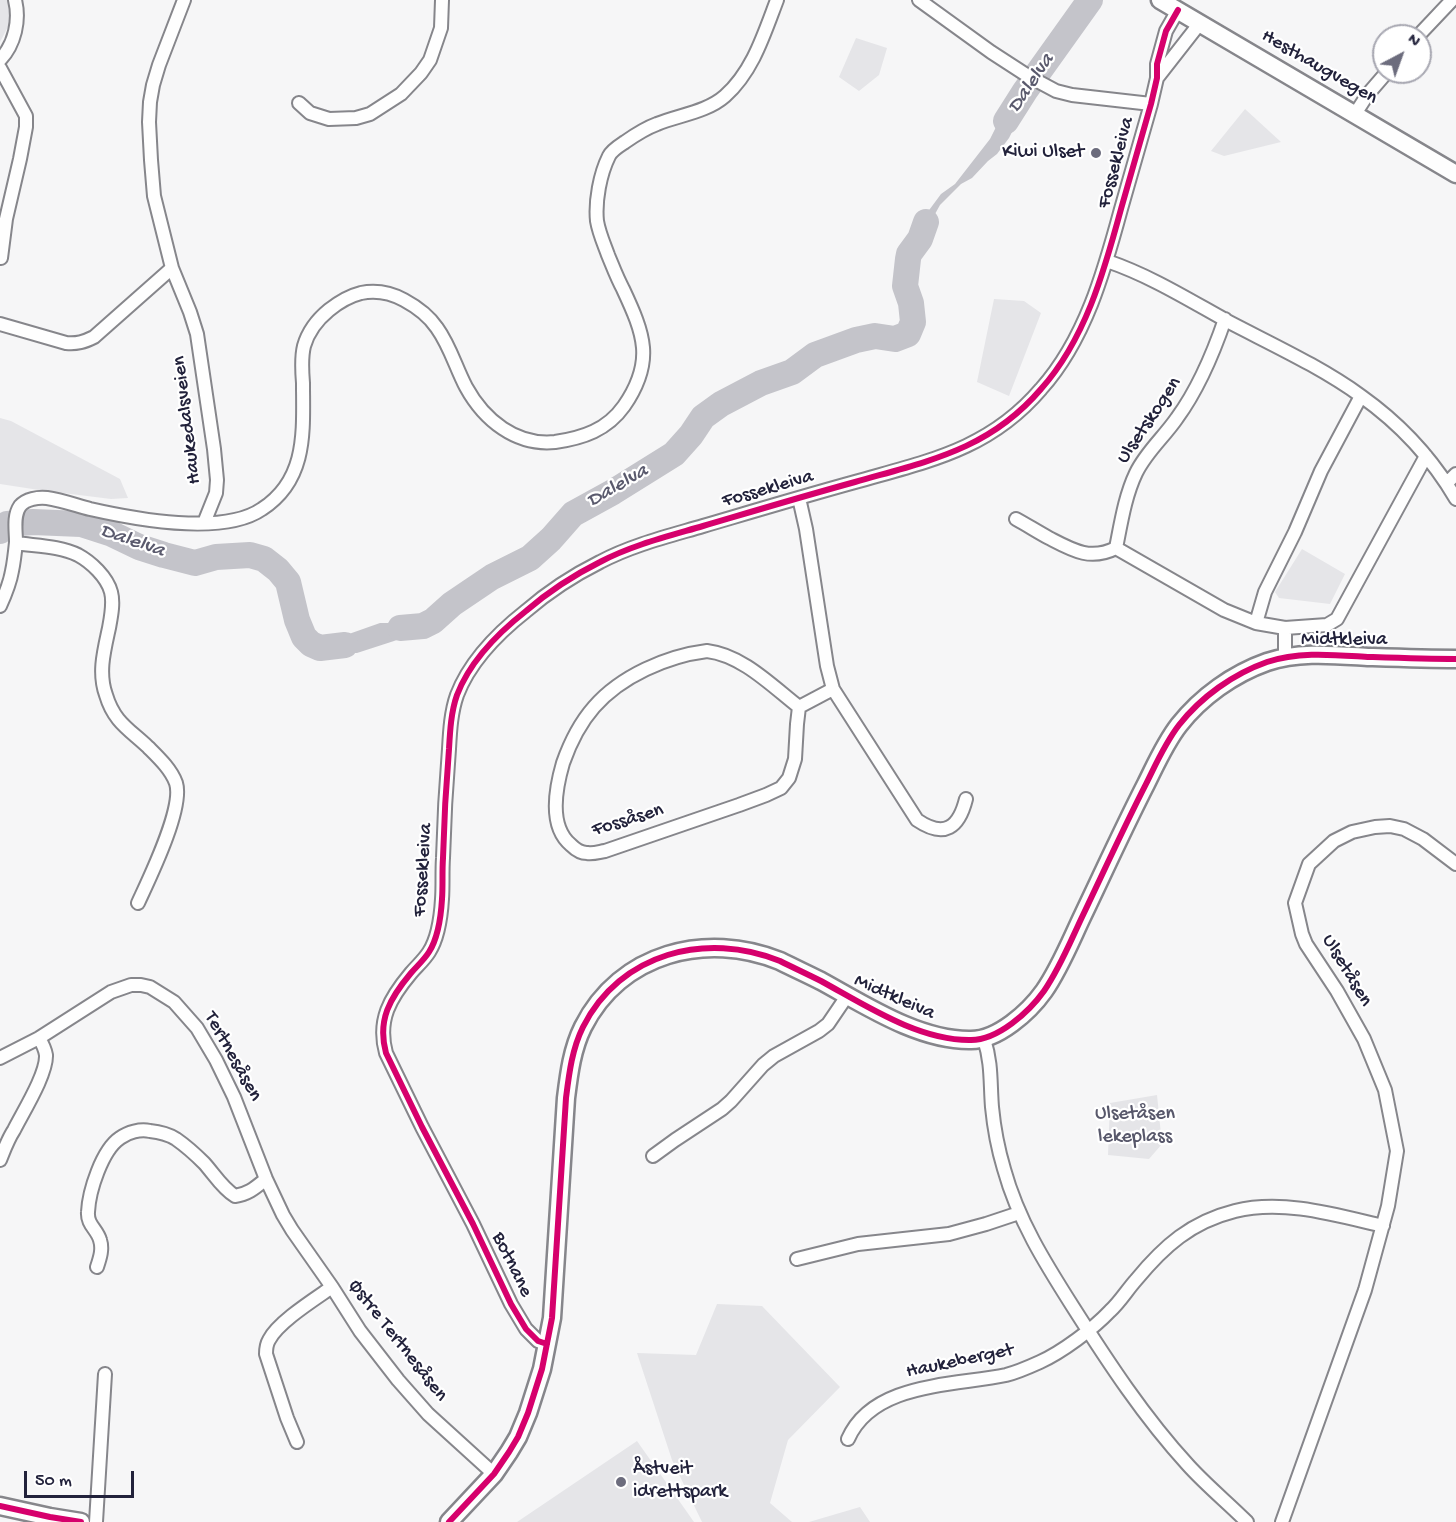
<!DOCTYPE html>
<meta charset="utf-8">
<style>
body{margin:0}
#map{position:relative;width:1456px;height:1522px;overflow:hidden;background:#f6f6f7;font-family:"Gochi Hand",sans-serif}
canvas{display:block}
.north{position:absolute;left:1372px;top:24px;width:60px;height:60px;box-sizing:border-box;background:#fff;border:2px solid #a7a7b1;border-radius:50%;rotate:41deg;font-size:16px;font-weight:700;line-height:24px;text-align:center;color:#22223b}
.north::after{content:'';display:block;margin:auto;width:21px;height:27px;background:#6c6c7d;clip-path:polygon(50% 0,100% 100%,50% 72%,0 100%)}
.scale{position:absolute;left:24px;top:1471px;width:110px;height:27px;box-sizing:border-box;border:3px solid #22223b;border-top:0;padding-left:8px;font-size:18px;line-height:21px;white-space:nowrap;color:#22223b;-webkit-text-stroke:4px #fff;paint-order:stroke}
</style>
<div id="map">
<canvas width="1456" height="1522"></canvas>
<div class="north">N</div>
<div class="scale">50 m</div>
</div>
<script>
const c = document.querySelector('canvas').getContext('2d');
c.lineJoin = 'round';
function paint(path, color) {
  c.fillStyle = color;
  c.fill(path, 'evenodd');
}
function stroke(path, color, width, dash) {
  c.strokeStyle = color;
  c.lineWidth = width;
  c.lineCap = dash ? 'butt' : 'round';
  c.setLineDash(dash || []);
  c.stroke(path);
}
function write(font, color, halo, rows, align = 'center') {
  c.font = font + ' "Gochi Hand",sans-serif';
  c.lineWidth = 4.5;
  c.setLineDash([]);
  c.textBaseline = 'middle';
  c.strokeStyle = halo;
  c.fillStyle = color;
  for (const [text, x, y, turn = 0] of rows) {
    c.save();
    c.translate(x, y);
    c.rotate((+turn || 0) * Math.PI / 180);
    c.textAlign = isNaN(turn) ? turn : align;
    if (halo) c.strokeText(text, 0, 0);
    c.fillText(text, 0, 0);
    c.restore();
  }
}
const built = new Path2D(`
 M0,0H8L10,23L0,42Z
 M856,38L887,48L879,75L859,91L839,77Z
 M1245,109L1281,142L1224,156L1211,151Z
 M994,299L1024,301L1041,313L1009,396L977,382Z
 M0,418L11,421L120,479L128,498L111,499L39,490L0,484Z
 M1302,549L1345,574L1330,604L1279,598L1275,592Z
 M1157,1095L1162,1144L1149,1159L1108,1155L1110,1103Z
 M717,1304L762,1306L840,1387L788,1440L770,1503L792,1522H702L672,1460L637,1353L696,1355Z
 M637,1441L694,1522H517Z
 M860,1507L870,1522H809Z`);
const water = new Path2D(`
 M1018,86L1029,94L1023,110L1009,138L997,154L988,161L972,178L961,184L940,205L925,232L923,242L918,251L911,255L908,246L913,244L917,238L920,225L924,217L941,194L955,184L990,139L997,125L1012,102Z
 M173,546L195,563L186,562L157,565L141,559L139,547Z
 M420,621H433L427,628L394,641L357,653L321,652L311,644L346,635L380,623H412Z`);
const river = new Path2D(`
 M1006,121L1025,91L1090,0
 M0,531V528L7,524L33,522L81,524L112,534L139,547L164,555L195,563L216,557L250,555L264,559L278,570L288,582L297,620L304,637L311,644L320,648L345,645
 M400,628L423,626L433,621L452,604L492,577L530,558L551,539L573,514L613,492L674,454L691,435L703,417L721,404L761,383L792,372L815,355L856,340L875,336L895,339L908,334L913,322L911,303L905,286L908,259L909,254L920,239L926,222`);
const street = new Path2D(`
 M184,0L159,65L153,85L150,102L149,122L151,160L154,196L172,268L190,312L197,334L214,449L217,480L216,493L204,523
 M919,0L991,52L1028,76L1056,91L1072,95L1151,104
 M1418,36L1452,0
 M0,60C15,44 20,20 15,0
 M0,68L26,116V127L20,159L6,219L1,258
 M1157,78L1200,23
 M299,103L310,113L329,119L356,118L370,114L401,94L421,73L430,60L441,28L442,0
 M1355,114L1368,94L1387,72
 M1107,261C1151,276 1189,300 1229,322C1273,345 1321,367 1361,396C1399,423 1432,458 1456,499
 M0,324L66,343C77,344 84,342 94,337L172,268
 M1447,483L1456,474
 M799,498L806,529L827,666L833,689L917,820C945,839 959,827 966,799
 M1016,519C1027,525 1038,532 1049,538C1072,550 1090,561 1116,548
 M16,543C36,546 60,546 78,555C91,562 107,577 111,592C114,603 111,617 109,628C104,651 98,673 106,695C114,722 129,729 148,747C158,757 171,769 176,783C184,808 149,879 138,903
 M1116,548C1121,523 1125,496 1136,473C1146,452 1164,437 1177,418C1199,388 1213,354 1225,319
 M1116,548L1224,610L1256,623L1285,628V658
 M0,606C5,595 10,583 12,571C14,562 15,552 16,542C16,531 13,516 20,506C26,499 38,497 47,498C61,500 75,505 90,509C134,519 223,536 262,509C308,479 303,430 303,383C302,371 301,358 304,346C308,332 318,319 329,310C339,302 349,296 361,293C376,290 391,293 404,300C417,307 429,316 437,328C450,346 456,368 466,387C484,420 516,446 555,442C583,438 607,430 624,406C655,361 644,334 623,289C617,278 613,267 608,255C604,244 599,233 597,221C595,201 600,174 609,156C612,150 619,146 625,142C635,135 646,128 657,124C679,115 707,112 725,96C753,71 764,34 777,0
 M1256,623L1265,592L1295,532L1321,471L1361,396
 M1285,628L1327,625L1337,619L1426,456
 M707,651C742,655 772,686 799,707L797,724L795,759L789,778L781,788L766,795L739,805L605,851C599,852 593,854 587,853C580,853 575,849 571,845C548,826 556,787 563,763C570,743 580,723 594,707C621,676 667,656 707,651Z
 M799,707L833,689
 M984,1039C992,1064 990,1082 992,1107C994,1128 998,1149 1004,1169C1018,1220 1045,1263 1073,1307C1108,1362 1144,1417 1188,1465C1206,1485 1228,1503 1247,1522
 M0,1058L39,1038L111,992L131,985H141L150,987L174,1002L197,1028L216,1060L234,1097L266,1179L283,1215L292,1230L332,1287L360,1331L398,1380L428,1414L494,1474
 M653,1156L675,1140L722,1109L731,1101L763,1065L774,1056L819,1031L828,1024L847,996
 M0,1160C4,1150 8,1139 14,1130C23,1112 47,1074 46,1055C45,1049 42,1043 39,1038
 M797,1259L858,1244L949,1234L986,1224L1019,1213
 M97,1267C100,1258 103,1249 100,1240C97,1229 87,1225 88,1212C89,1191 102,1150 120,1138C128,1132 140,1129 150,1131C160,1132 168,1134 176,1139C186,1146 196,1155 204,1163C214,1174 222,1188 235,1196C249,1194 256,1187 266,1179
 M547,1344L538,1341L526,1329L511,1304L473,1224L422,1127L386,1053C377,1020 390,998 411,973C417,966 424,960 429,952C438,938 441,916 442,899C443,886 442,872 443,858C444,821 446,785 449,749C450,731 451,712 457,695C470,661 498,633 526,611C548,592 574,575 600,562C632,545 669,536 703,526C754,511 804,496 855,482C928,461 989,450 1041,389C1085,340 1104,272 1121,209C1131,174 1141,139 1151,104L1157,78V64L1166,31L1178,10
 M848,1439C873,1382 954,1386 1006,1375C1018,1372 1029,1367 1040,1362C1062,1352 1093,1329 1110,1311C1120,1302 1127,1290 1136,1280C1164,1246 1191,1222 1235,1211C1283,1199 1336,1215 1383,1226
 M297,1442L287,1418L266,1354C266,1349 266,1345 269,1340C278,1322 315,1299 332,1287
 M96,1522L105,1374
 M1282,1522L1365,1290L1388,1206L1397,1151L1385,1090L1364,1039L1337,991L1306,944L1302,934L1295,903L1309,864L1334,841L1352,832L1375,827L1390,826L1404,829L1423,839L1456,864`);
const secondary = new Path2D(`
 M1160,0L1456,174
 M0,1506L50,1517L81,1522
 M449,1522L494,1474L509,1452L518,1437L528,1413L542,1369L552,1318L566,1098C569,1074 572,1049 583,1027C620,953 706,931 780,961C794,968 807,974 821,981C865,1005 919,1041 971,1040C998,1040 1029,1012 1044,991C1060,968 1071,940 1083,915C1104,871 1124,827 1146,784C1156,764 1165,743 1179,725C1201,697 1233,674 1267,662C1300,651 1335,655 1370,657C1399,658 1427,659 1456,659`);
const cycleway = new Path2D(`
 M547,1344L538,1341L526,1329L511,1304L473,1224L422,1127L386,1053C377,1020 390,998 411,973C417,966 424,960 429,952C438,938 441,916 442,899C443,886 442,872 443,858C444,821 446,785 449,749C450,731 451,712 457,695C470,661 498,633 526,611C548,592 574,575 600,562C632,545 669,536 703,526C754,511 804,496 855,482C928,461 989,450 1041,389C1085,340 1104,272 1121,209C1131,174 1141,139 1151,104L1157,78V64L1166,31L1178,10
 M0,1506L50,1517L81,1522
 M449,1522L494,1474L509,1452L518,1437L528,1413L542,1369L552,1318L566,1098C569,1074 572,1049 583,1027C620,953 706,931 780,961C794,968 807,974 821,981C865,1005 919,1041 971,1040C998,1040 1029,1012 1044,991C1060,968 1071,940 1083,915C1104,871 1124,827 1146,784C1156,764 1165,743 1179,725C1201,697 1233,674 1267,662C1300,651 1335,655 1370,657C1399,658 1427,659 1456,659`);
const markers = [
 [1096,153,6,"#6c6c7d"],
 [621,1482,6,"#6c6c7d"]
];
const streetNames = [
 ["Hesthaugvegen",1319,68,30],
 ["Fossekleiva",1117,163,-75],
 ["Haukedalsveien",188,420,-97],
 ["Ulsetskogen",1150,421,-56],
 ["Fossekleiva",768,490,-16],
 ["Midtkleiva",1344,641],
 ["Fossåsen",628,821,-17],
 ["Fossekleiva",424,870,-86],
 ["Ulsetåsen",1346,971,59],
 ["Midtkleiva",894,998,24],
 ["Tertnesåsen",232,1057,61],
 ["Botnane",511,1265,64],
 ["Østre Tertnesåsen",397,1341,52],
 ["Haukeberget",960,1362,-12]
];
const poiNames = [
 ["Kiwi Ulset",1084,153],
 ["Åstveit",633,1470,"left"],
 ["idrettspark",633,1493,"left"]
];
const parkNames = [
 ["Ulsetåsen",1135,1115],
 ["lekeplass",1135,1138]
];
const waterNames = [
 ["Dalelva",1032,84,-56],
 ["Dalelva",618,487,-30],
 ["Dalelva",132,542,19]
];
paint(built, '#e5e5e8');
paint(water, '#c4c4ca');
stroke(river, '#c4c4ca', 26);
stroke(street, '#86868b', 16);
stroke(secondary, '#86868b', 21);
stroke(street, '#fefefe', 12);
stroke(secondary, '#fefefe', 16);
stroke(cycleway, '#d6006c', 6);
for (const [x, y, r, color] of markers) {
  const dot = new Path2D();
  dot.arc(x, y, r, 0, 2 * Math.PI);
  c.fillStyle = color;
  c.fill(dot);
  stroke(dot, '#fff', 2);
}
write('20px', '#22223b', '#fff', streetNames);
write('20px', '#22223b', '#fff', poiNames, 'right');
write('20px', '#58586b', '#fff', parkNames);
write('italic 21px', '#5a5a6d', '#fff', waterNames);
</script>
